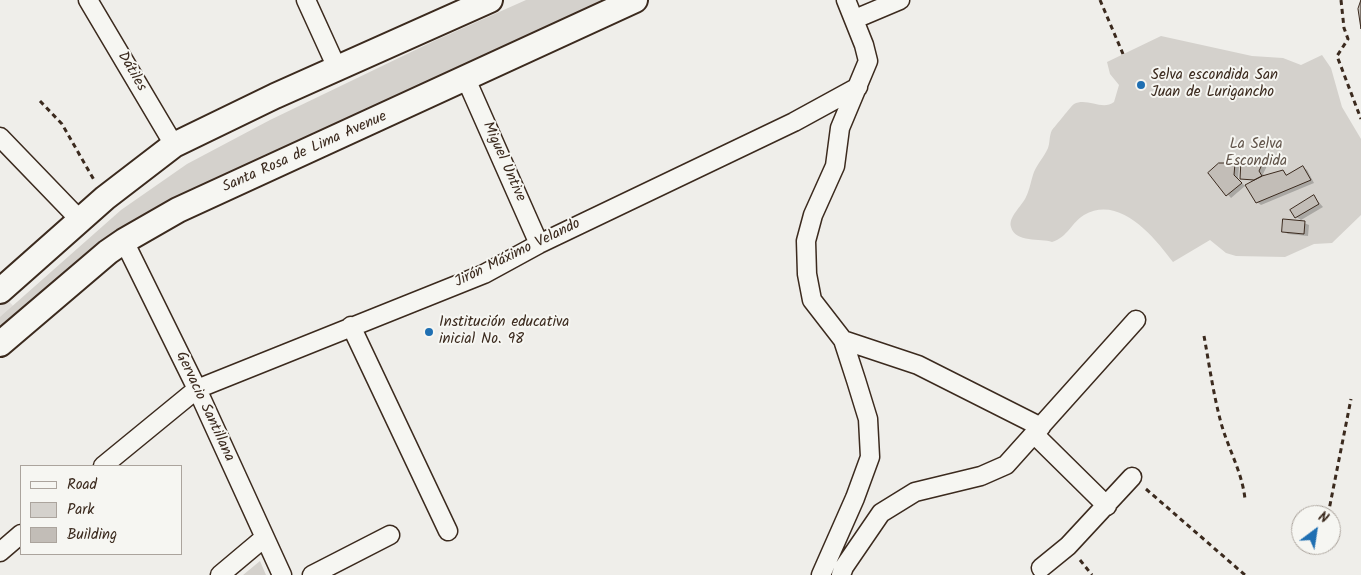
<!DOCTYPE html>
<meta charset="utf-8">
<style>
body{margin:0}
#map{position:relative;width:1361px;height:575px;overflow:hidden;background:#efeeea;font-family:Kalam,sans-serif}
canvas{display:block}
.legend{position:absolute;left:20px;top:465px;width:162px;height:90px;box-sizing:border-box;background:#f6f6f2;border:1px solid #aba49d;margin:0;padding:6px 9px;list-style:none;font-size:15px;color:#3b2a1e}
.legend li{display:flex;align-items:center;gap:10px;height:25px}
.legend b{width:25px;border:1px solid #aba49d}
.north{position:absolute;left:1291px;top:505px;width:50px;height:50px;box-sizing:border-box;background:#f6f6f2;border:1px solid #aba49d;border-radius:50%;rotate:31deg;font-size:14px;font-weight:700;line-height:20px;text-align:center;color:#3b2a1e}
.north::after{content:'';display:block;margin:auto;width:18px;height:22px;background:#1f6fb2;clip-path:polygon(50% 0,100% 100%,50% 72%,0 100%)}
</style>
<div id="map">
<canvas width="1361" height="575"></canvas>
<ul class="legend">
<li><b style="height:6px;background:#f6f6f2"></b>Road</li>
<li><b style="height:14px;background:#d4d1cc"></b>Park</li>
<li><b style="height:14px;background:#c2bdb7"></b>Building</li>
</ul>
<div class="north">N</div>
</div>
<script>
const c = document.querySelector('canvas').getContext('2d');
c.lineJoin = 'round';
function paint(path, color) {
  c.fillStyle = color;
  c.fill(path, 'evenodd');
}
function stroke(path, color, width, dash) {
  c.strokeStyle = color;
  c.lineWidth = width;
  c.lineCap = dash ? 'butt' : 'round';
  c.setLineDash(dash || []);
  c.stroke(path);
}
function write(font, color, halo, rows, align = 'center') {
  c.font = font + ' Kalam,sans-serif';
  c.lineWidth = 4;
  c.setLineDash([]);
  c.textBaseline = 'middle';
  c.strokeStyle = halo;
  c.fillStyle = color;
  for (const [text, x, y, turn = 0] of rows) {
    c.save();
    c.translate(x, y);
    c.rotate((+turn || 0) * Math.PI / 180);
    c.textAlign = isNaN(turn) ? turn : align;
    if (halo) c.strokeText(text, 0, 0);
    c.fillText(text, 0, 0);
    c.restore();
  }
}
const built = new Path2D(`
 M0,292L17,310L0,324Z`);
const green = new Path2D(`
 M526,0H620L242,172L156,209L117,233L0,333V317L121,210L187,164L270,120L434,41Z
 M1161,36L1252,56L1283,58L1301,65L1322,55L1331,68L1342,107L1361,139V215L1332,243L1314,244L1285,257L1236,256L1226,253L1210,240L1173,262C1155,238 1120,194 1084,215C1072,222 1068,237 1052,242C1041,238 1015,243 1011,227C1008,217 1022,206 1026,197C1030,189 1031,180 1034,172C1038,163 1044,157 1048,148C1050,143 1049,136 1052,130C1054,128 1072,105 1074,104C1087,97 1102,111 1114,102L1119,85L1110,74L1107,62Z
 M260,561L266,575H243Z`);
const shadow = new Path2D(`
 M1265,159L1269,162L1263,174L1265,176L1283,171L1288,176L1303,167L1307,170L1314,183L1261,205L1257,202L1255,181L1242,178V162Z
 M1235,165L1239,167L1238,179L1245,186L1231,198L1210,174Z
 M1314,197L1323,207L1301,220L1296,217L1292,211Z
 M1304,223L1309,225L1308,236L1288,234L1283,231Z`);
const building = new Path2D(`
 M1361,0V29L1358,9Z
 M1265,158L1259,171L1262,176L1254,180L1240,179L1241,160Z
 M1219,163H1235L1234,175L1242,183L1226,196L1208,173Z
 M1303,166L1311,180L1256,203L1245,185L1262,176L1283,170L1286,175Z
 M1314,195L1319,204L1295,218L1290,210Z
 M1283,219L1305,221L1304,234L1282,232Z`);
const path = new Path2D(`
 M1100,0L1123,54
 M1341,0L1344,28L1348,39L1337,56L1361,119
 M40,101L62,124L94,180
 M1204,336C1209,363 1213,392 1220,419C1227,447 1242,471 1245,499
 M1146,489L1245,575
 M1328,515L1351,399
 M1080,560L1092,575`);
const street = new Path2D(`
 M88,0L174,145
 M306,0L337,68
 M855,19L900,0
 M466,79L539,244
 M0,137L80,220
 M124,241L197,389L282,575
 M351,326L448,531
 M843,340L918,365L1041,427
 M1034,434L1107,506
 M103,466L197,389L484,274L539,244L794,122L858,87
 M0,552L21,534
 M1041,568L1068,546L1132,477
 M220,575L264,538
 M312,575L390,535
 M821,575L855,498L870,457L868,419L856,380L843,340L812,300L807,274L806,241L813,215L835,166L840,128L868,61L864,45L846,0
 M841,575L844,567L881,513L915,492L981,476L1006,465L1136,320`);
const secondary = new Path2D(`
 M0,291L105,198L174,145L275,96L490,0
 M0,344L108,252L124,241L178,210L635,0`);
const markers = [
 [1141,85,5,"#1f6fb2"],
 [429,332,5,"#1f6fb2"]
];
const streetNames = [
 ["Dátiles",131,72,60],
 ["Santa Rosa de Lima Avenue",305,153,-24],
 ["Miguel Untive",503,162,66],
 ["Jirón Máximo Velando",518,254,-26],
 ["Gervacio Santillana",204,407,65]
];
const poiNames = [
 ["Selva escondida San",1151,76],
 ["Juan de Lurigancho",1151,93],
 ["Institución educativa",439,323],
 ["inicial No. 98",439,340]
];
const parkNames = [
 ["La Selva",1256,145],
 ["Escondida",1256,162]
];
paint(built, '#e2dfdb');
paint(green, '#d4d1cc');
paint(shadow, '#0003');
paint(building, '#c2bdb7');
stroke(building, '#3b2a1e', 1);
stroke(street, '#3b2a1e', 21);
stroke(secondary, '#3b2a1e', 28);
stroke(path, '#3b2a1e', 3, [5, 4]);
stroke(street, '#f6f6f2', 18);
stroke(secondary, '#f6f6f2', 24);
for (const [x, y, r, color] of markers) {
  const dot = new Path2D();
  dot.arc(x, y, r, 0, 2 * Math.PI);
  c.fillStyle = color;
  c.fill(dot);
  stroke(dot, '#f6f6f2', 2);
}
write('15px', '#3b2a1e', '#f6f6f2', streetNames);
write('15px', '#3b2a1e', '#f6f6f2', poiNames, 'left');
write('15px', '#61544a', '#f6f6f2', parkNames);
</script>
